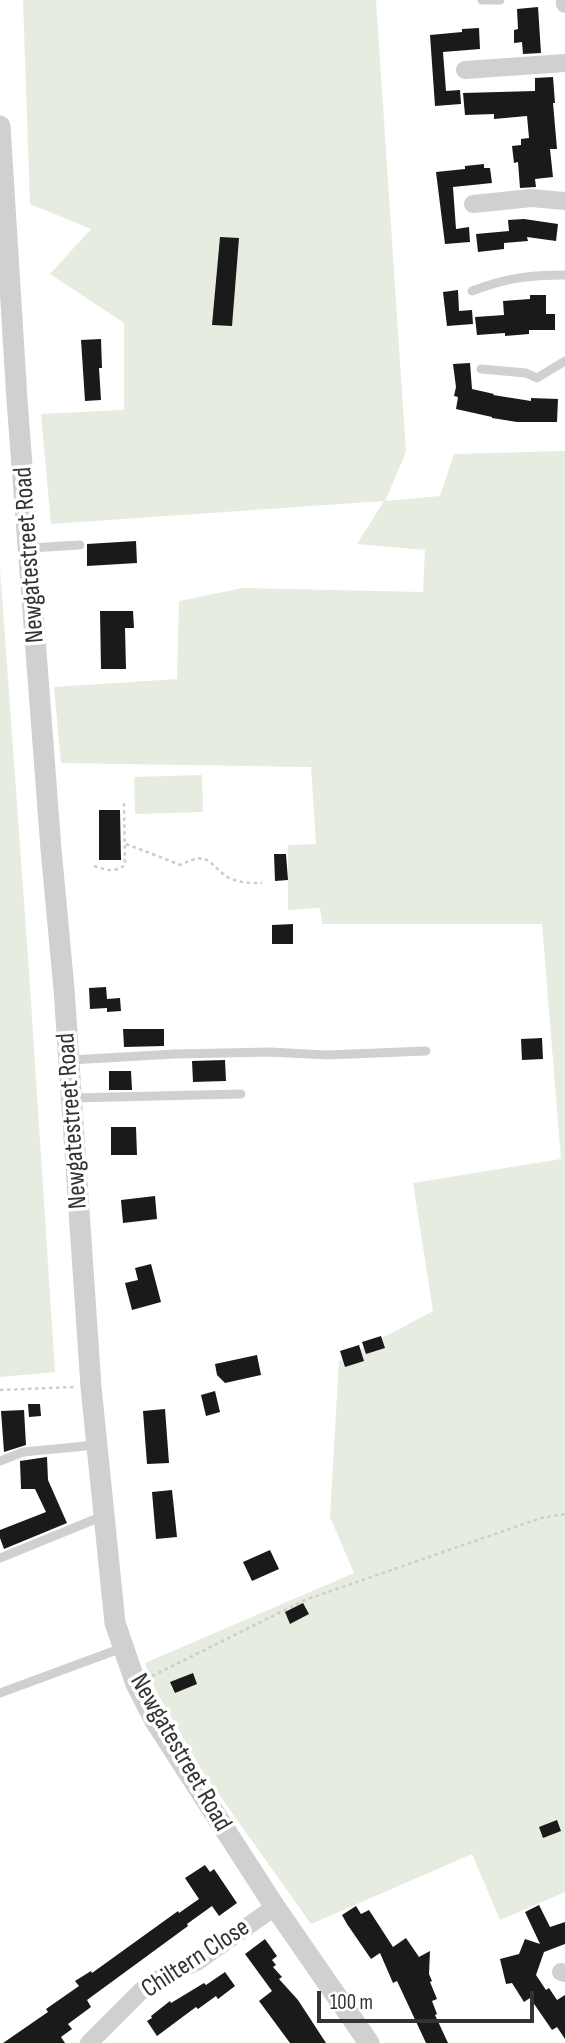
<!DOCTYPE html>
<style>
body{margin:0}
#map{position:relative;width:565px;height:2043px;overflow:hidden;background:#fff;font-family:"Sofia Sans Condensed",sans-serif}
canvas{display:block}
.scale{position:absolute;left:317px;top:1991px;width:217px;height:32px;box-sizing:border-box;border:4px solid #333;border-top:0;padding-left:9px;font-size:21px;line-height:24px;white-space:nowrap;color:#333;-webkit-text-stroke:5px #fff;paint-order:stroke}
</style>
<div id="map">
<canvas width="565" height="2043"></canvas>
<div class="scale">100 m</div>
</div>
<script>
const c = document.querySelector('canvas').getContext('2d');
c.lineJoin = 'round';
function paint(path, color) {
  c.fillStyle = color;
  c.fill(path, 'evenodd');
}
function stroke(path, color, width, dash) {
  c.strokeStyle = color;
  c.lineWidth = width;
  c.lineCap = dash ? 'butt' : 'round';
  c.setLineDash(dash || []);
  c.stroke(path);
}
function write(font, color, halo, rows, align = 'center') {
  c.font = font + ' "Sofia Sans Condensed",sans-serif';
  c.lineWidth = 7;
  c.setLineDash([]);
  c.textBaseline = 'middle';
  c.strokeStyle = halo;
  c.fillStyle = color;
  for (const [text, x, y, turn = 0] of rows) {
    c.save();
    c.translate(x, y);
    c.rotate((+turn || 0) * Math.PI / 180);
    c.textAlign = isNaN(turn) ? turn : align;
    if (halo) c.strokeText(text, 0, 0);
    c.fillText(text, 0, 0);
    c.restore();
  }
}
const green = new Path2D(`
 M23,0H376L406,452L385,501L440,496L454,454L565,451V1892L500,1920L472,1854L311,1924L203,1772L155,1689L145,1663L354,1573L330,1517L339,1361L433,1311L413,1183L561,1159L542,924H322L320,908L288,910V845L316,844L311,767L61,763L54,687L177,679L179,601L243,588L423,592L425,550L357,544L384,501L51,524L41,414L124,410V323L50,274L91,229L30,204Z
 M0,568L29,971L55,1372L0,1377Z
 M202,775L203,812L135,814L134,777Z`);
const building = new Path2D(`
 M538,7L541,53L523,54L522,42L514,43V30L518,29L517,9Z
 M479,28L480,49L443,52L446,91L460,90L461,104L435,106L430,35L462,32V29Z
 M553,77L555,103H553L557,149H550L553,177L535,179L536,187L520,188L518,162L514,163L512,146L521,145V139L529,138L527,116L494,119V114L465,115L463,93L535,91V78Z
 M484,164V168H490L492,183L453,187L456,229L469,227L470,242L445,244L436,172L465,169V166Z
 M524,219L558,224L556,241L527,237L528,241L504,243V249L478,252L476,234L509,231L508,220Z
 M220,237L239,238L232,326L212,325Z
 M458,290L459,311L472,310L473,324L447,326L443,292Z
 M530,295H546V314H555V330H529V334L505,336V333L477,335L475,317L504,315L503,301L530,299Z
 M101,339L102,368H99L101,400L85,401L81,340Z
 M470,363L472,389L494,394L493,395L531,401V398L558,399L557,422H517L492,418V417L456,409L458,397L454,396L456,387L453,364Z
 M136,541L137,563L87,566V544Z
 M100,611H133L134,628H125L126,669H101Z
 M99,810H120L121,860H99Z
 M274,854H286L288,880L275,881Z
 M293,924V944H272V925Z
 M106,987L107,999L120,998L121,1011L107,1012V1008L90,1009L89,988Z
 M123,1029H164V1046L124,1047Z
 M542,1038L543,1059L522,1060L521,1039Z
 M225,1060L226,1081L193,1082L192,1061Z
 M109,1071H131L132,1090H109Z
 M111,1127H136L137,1155H111Z
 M155,1196L157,1219L123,1223L121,1200Z
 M151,1264L161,1302L132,1310L125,1283L138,1280L135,1268Z
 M381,1336L385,1348L366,1354L362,1342Z
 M359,1345L364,1361L345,1367L340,1351Z
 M257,1355L261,1375L225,1383L217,1375L215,1364Z
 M215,1391L220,1412L206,1416L201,1395Z
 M28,1404H40L41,1416L29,1417Z
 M165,1409L169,1463L147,1464L143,1411Z
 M24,1410L26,1445L4,1452L1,1411Z
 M47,1457L48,1480L67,1523L4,1549L0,1538V1530L46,1512L35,1489H21L20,1461Z
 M172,1490L177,1537L156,1539L152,1492Z
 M270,1550L279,1569L252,1581L243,1562Z
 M303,1603L309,1614L290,1624L285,1612Z
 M193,1673L197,1684L175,1693L170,1682Z
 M557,1820L561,1831L543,1838L539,1827Z
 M205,1865L210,1872L214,1869L237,1903L219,1916L212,1906L187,1924L188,1926L87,2000L91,2007L68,2024L72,2029L61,2037L65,2043H3L48,2012L46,2009L79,1986L75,1981L91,1971L92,1973L178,1911L179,1913L199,1899L185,1878Z
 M539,1905L550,1927L565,1922V1944L544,1952L536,1975L546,1990L549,1988L557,2000L565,1995V2039L557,2027L552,2030L530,1998L524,2002L512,1983L506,1984L500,1959L519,1954L525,1939L540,1944L525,1912Z
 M356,1906L361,1914L369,1910L393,1947L406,1938L419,1957L430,1951L429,1974L432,1981L430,1982L437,1999L432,2001L437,2014L435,2015L448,2043H426L397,1981L393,1983L380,1953L371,1959L347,1924L342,1915Z
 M265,1939L277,1956L272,1960L276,1965L273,1967L282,1977L279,1979L298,2000L326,2043H290L259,2001L272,1991L245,1954Z
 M225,1972L235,1986L218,1999L216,1996L198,2009L196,2007L157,2036L147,2021L152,2018L151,2016L170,2001L171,2003L204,1983L206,1985Z`);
const path = new Path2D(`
 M126,844L181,865C210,849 209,866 229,878C239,883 251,883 262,883
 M94,866C106,870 115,873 125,865L124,802
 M0,1390L74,1387
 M152,1676L305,1600L541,1518L565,1514`);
const service = new Path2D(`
 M482,0H500
 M472,291C506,278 529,275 565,275
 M481,369L526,373L537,378L565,361
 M30,548L80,545
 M70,1060L175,1054L270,1052L327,1055L426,1051
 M72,1098L241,1094
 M0,1461L23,1452L96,1445
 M0,1558L103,1516
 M0,1693L122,1648`);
const minor = new Path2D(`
 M565,0V4
 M465,70L565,63
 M473,204L531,198L565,201
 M561,1972L565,1973
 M89,2043L140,1992L151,1983L198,1961L275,1907`);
const tertiary = new Path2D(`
 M0,126L17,400L51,849L64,989L91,1387L115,1623L136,1684L155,1721L275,1907L369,2043`);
const streetNames = [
 ["Newgatestreet Road",30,555,-94],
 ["Newgatestreet Road",73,1121,-94],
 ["Newgatestreet Road",180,1753,60],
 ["Chiltern Close",196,1959,-33]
];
paint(green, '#e6ecdf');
paint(building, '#1a1a1a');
stroke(path, '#cdcdcd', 2.5, [3.5, 3.5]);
stroke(service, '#d0d0d0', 9);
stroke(minor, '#d0d0d0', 18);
stroke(tertiary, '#d0d0d0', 21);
write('26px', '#333', '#fff', streetNames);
</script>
